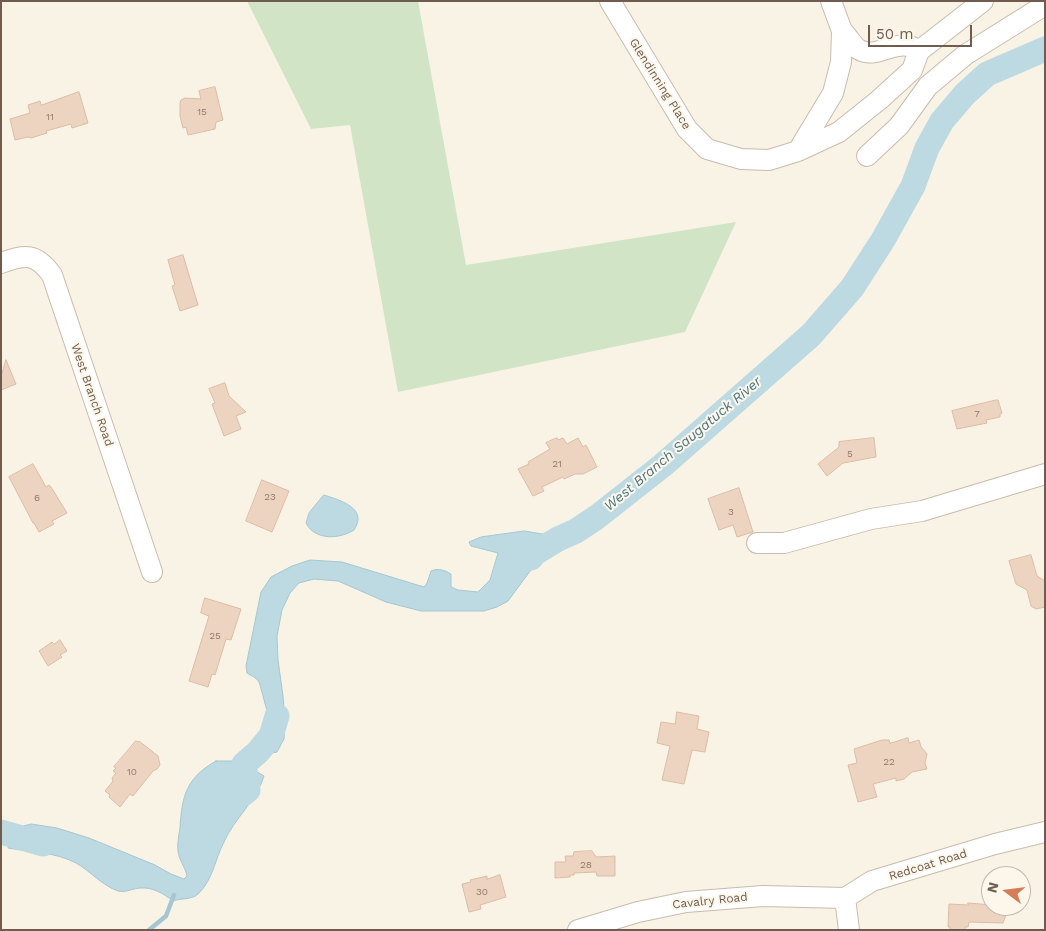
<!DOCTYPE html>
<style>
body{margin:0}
#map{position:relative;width:1046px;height:931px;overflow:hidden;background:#f9f3e6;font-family:"Work Sans",sans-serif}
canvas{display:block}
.frame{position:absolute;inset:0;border:2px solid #6f5c4e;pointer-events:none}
.north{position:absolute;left:981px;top:866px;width:50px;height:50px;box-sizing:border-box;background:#fdf7eb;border:1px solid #c4b9ac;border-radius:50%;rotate:285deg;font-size:14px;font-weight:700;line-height:20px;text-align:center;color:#6f5c4e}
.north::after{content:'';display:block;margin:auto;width:18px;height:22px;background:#d57c59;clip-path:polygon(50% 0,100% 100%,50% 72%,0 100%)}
.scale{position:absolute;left:868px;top:25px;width:104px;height:22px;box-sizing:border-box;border:2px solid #6f5c4e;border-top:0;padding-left:6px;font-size:15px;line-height:18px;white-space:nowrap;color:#6f5c4e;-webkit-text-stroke:4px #fdf7eb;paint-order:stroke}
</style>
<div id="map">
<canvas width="1046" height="931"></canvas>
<div class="frame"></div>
<div class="north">N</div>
<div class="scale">50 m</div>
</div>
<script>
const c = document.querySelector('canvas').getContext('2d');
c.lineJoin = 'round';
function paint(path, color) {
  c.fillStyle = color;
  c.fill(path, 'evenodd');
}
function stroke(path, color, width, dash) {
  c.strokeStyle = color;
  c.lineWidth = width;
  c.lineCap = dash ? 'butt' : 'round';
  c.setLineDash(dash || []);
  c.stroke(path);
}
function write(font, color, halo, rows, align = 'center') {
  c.font = font + ' "Work Sans",sans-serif';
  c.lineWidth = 4;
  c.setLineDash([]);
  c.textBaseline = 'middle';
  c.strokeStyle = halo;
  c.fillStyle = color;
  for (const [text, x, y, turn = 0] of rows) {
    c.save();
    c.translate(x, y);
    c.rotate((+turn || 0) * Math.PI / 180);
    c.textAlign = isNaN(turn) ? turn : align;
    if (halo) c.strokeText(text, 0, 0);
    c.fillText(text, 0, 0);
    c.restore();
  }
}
const green = new Path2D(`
 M247,1H418L466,265L736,222L685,332L398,392L350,125L311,129Z`);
const water = new Path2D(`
 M324,495C339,500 369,508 354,530C340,539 315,541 306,523L309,513Z
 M525,531L542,534L556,531L560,547L539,559L508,601L497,607L484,611H421L386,602L338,581L314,579L299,583L290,593L282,610L277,636L278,660L283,696L285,724L284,739L277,752L272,753L265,749L263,742C267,738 270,730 270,724C270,722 260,684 259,682C256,677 251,676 247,673L246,666L261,592L271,577L292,566L310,560L342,562L424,587L427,583L431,571C437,568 445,570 451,574V587L458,590L478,592L490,580L498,553L471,546L469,542L481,537Z
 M216,761H233L244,764L264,776C257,800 234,819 224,842C215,859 213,880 198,894C192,900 181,898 173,901C164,894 153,887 141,888C133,888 127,893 118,891C103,886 90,871 76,863C55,852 30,852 8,848L11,835L16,828L31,824L57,828L89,838L155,865L171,874L184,879L187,876C185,867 179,860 178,851C177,844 179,835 180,828C182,796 186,778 216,761Z`);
const stream = new Path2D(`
 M149,930L166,916L174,895`);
const river = new Path2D(`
 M531,558L535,553L558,539L576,531L597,517L663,465L811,335L852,288L883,240L913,186L927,148L942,121L965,94L987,74L1045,49
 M243,794L248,790L244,764L258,752L271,736L277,716
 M1,832L43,844`);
const building = new Path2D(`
 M215,87L223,120L216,122L215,129L188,135L186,127L183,128L180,116V103L181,100L185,98L201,99L199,91Z
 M79,92L88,123L72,128L71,124L46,131L47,133L31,138L28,137L15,140L10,119L30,113L28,105L40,101L41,105Z
 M183,255L198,305L180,311L172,286L175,285L168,260Z
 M6,360L16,384L1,390V377Z
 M225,383L229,396L246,412L236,416L241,429L224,436L212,404L215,403L209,389Z
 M996,400H998L1002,413L1000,414V417L986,420L987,423L957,429L952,411Z
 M557,438L558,440L563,438L567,444L578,438L583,447L586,445L597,467L583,474H575L564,479L563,477L542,487L544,491L533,496L518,469L529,464L528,462L550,449L546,443Z
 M874,438L876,457L843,463L827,476L818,464L839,447V442Z
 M33,464L46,487L49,485L51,487L67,513L52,521L54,524L39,532L34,523H33L9,477Z
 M262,480L289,491L272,532L246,521Z
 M739,488L753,532L737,537L733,525L719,530L708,499Z
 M1031,555L1037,576L1045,581V607L1036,609L1031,606L1027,590L1016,584L1009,561Z
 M205,598L241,609L231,640L226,639L215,675L212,674L208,687L189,681L209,616L201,613Z
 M60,640L67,651L60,655L62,657L48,666L39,651L52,642L54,644Z
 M677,712L699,716L697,729L709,732L705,752L692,750L684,784L662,780L670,746L657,743L661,722L675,724Z
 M908,738L909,743L919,740L921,747L927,754L925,763L927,769L912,772L904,779L896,781V778L873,784L877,797L858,802L848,765L857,763L854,749L882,740H889L890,743Z
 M136,741L138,742L139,741L158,756L160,765L157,769L153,771L133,796L130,794L120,807L109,797L110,795L105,791L113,781L112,778L116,773L113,771L116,768L114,767Z
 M592,851L596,857L615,856V876H597L596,872L574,873V875H570V877L555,878V862H566L565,856H573L574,852Z
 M500,875L506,897L480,905L481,909L469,912L462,884L471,882L470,880L487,876V879Z
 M968,903L1004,906L1006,915L1003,923L969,922L968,927H965V930H950V927H948L949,904L968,905Z`);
const minor = new Path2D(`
 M610,1L687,129L707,149L741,159L769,160L798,151L833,93L841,62L842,31L831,1
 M842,31C848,36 852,45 858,49C875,60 891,42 908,46C912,46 916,49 919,51
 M798,151L839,132L879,100L912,70L919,51L983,1
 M867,156L899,126L928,86L965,55L1045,5
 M1,263C26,254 36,253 52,275L152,572
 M757,543H784L871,519L922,511L1045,474
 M845,898L872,881L995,844L1045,832
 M845,898L849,930
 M578,930L638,912L686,902L763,896L845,898`);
const numberNames = [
 ["15",202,112],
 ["11",50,117],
 ["7",977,414],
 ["5",850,454],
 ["21",557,464],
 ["23",270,497],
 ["6",37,498],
 ["3",731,512],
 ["25",215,636],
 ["22",889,762],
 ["10",132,772],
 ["28",586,865],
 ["30",482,892]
];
const streetNames = [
 ["Glendinning Place",660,84,58],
 ["West Branch Road",92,395,71],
 ["Redcoat Road",928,865,-17],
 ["Cavalry Road",710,901,-6]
];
const waterNames = [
 ["West Branch Saugatuck River",683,444,-40]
];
paint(green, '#d1e5c6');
paint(water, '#bdd9e1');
stroke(water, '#a4c7d1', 1);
stroke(stream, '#a4c7d1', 4.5);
stroke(river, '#bdd9e1', 25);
paint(building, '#ecd4c1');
stroke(building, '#dcbca3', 1);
stroke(minor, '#c9bbad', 22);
stroke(minor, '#fff', 20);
write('10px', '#8e7a6b', null, numberNames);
write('12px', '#6f5c4e', '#fdf7eb', streetNames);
write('italic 14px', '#4a7480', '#fdf7eb', waterNames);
</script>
